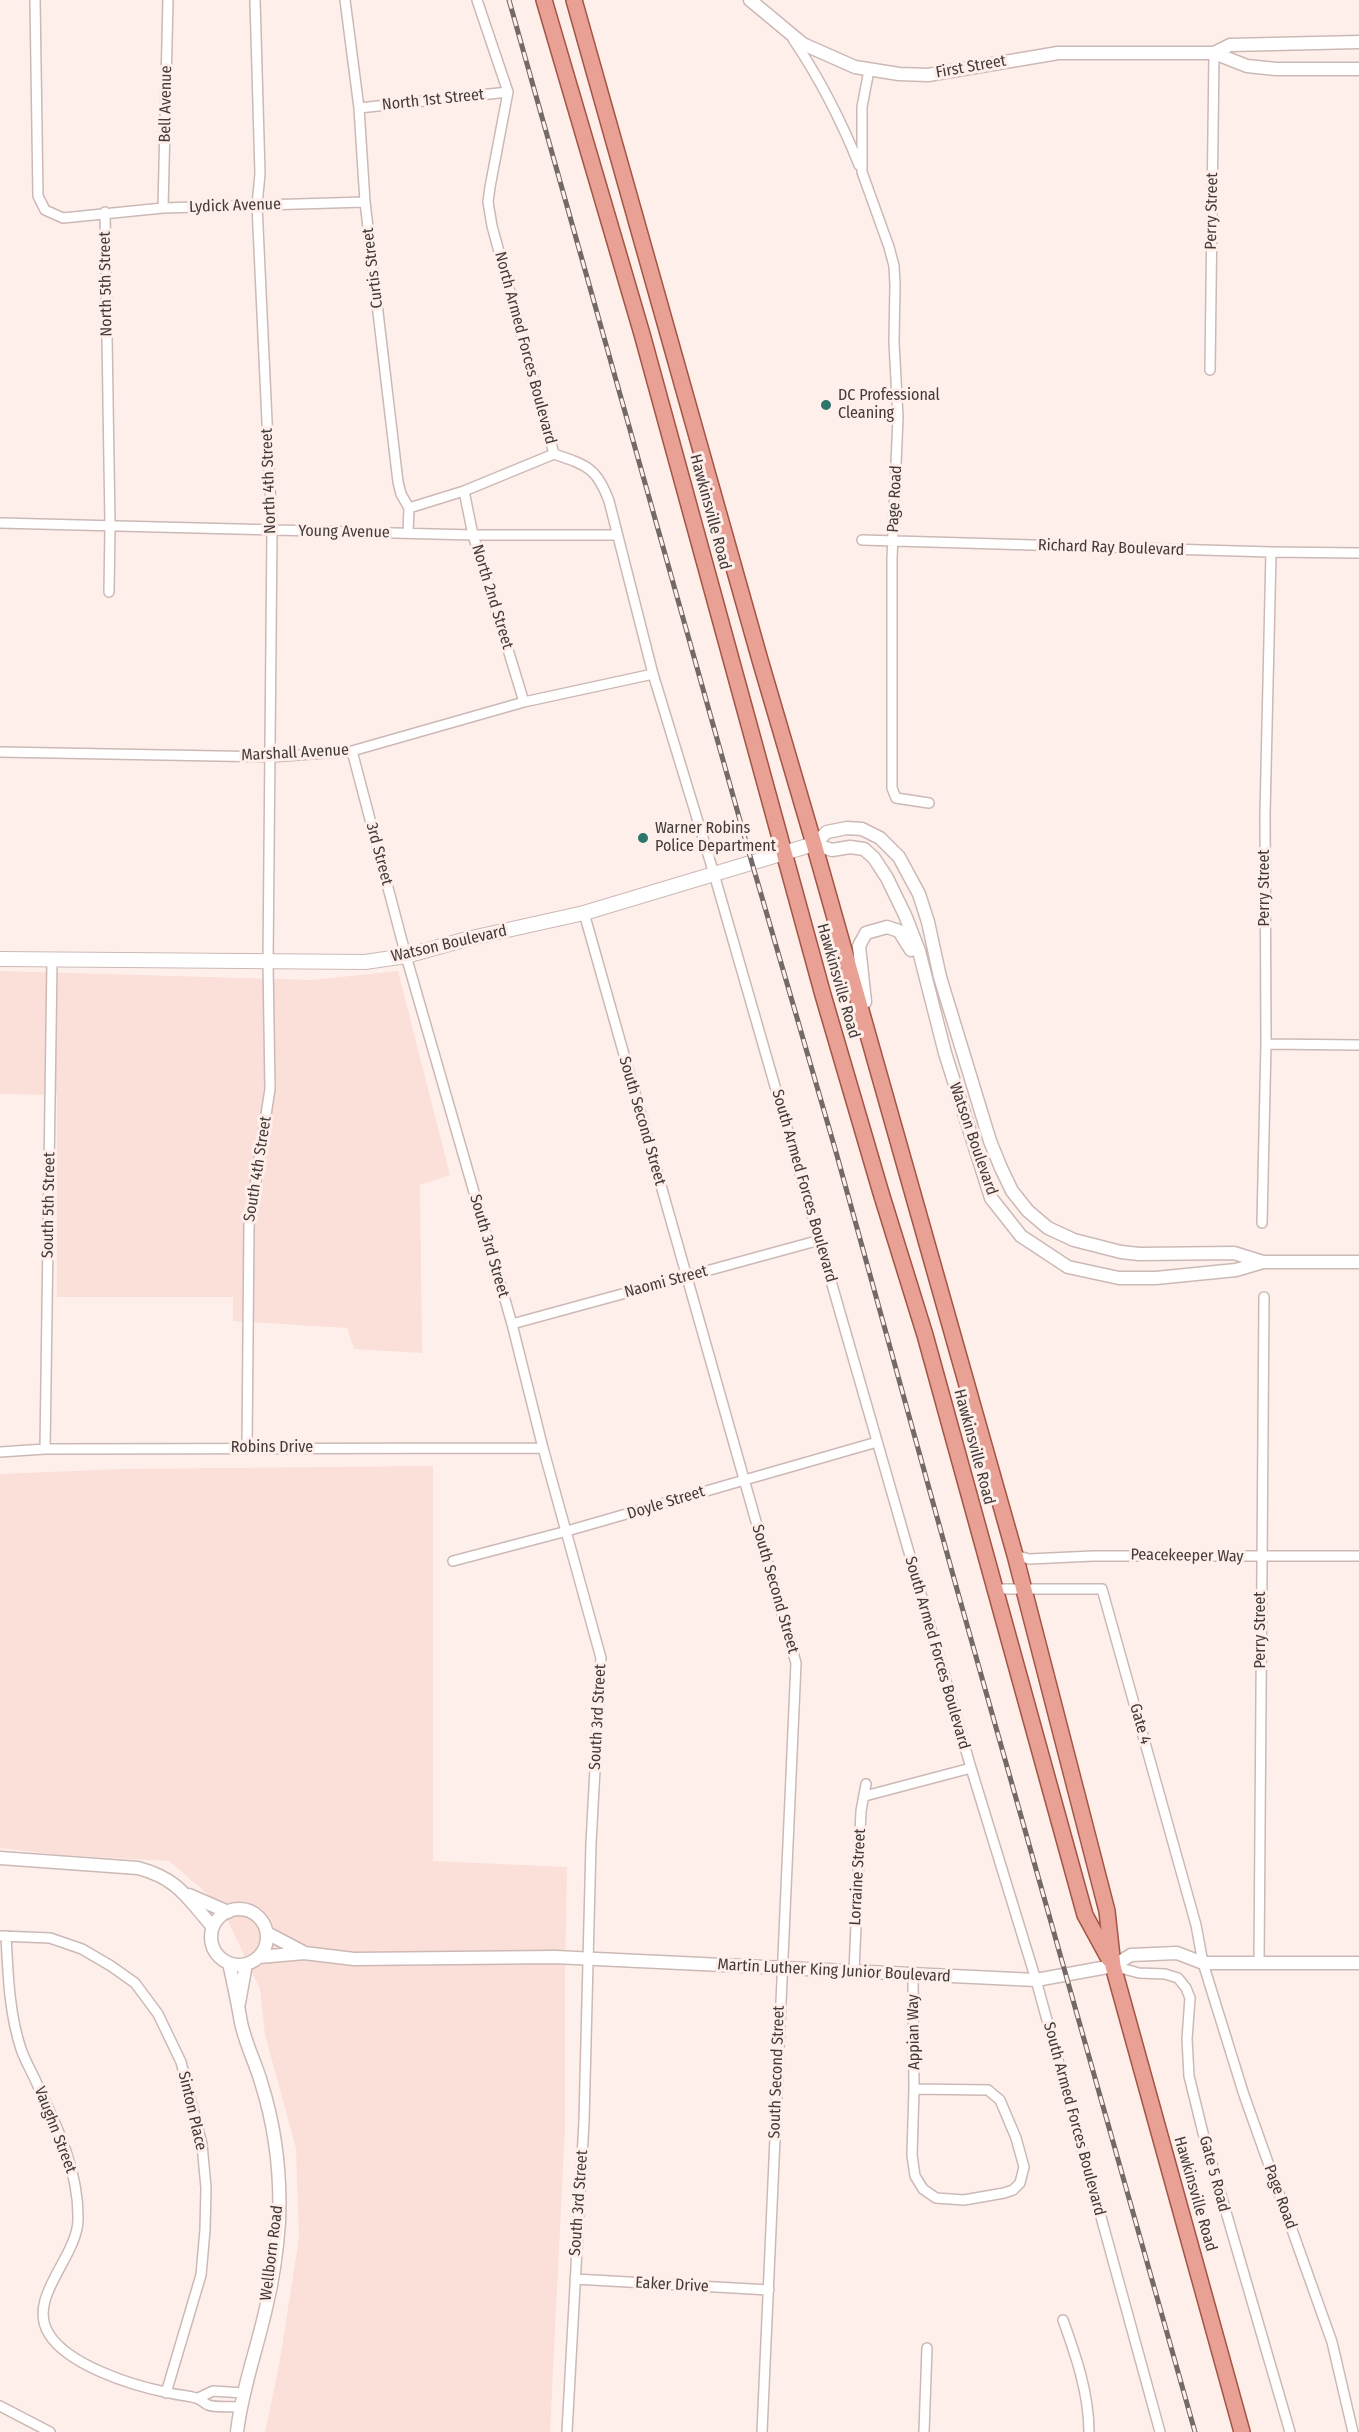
<!DOCTYPE html>
<style>
body{margin:0}
canvas{display:block;background:#ffefeb}
</style>
<canvas width="1359" height="2432"></canvas>
<script>
const c = document.querySelector('canvas').getContext('2d');
c.lineJoin = 'round';
function paint(path, color) {
  c.fillStyle = color;
  c.fill(path, 'evenodd');
}
function stroke(path, color, width, dash) {
  c.strokeStyle = color;
  c.lineWidth = width;
  c.lineCap = dash ? 'butt' : 'round';
  c.setLineDash(dash || []);
  c.stroke(path);
}
function write(font, color, halo, rows, align = 'center') {
  c.font = font + ' "Fira Sans Condensed",sans-serif';
  c.lineWidth = 6;
  c.setLineDash([]);
  c.textBaseline = 'middle';
  c.strokeStyle = halo;
  c.fillStyle = color;
  for (const [text, x, y, turn = 0] of rows) {
    c.save();
    c.translate(x, y);
    c.rotate((+turn || 0) * Math.PI / 180);
    c.textAlign = isNaN(turn) ? turn : align;
    if (halo) c.strokeText(text, 0, 0);
    c.fillText(text, 0, 0);
    c.restore();
  }
}
const built = new Path2D(`
 M0,971L313,980L398,971L450,1175L420,1185L422,1353L354,1349L347,1328L233,1321V1297H57V1095L0,1094Z
 M433,1466V1861L567,1867L565,1973V2126L550,2432H265L279,2366L299,2238L296,2148L265,2035L260,1989L228,1921L212,1898L169,1861L61,1855L0,1848V1474L122,1469Z`);
const minor = new Path2D(`
 M35,0L38,196L45,210L63,218L163,208L365,202
 M345,0L359,108L365,202L398,482L401,494L409,508L408,533
 M477,0L508,92L490,187L488,202L492,226L554,454C587,465 597,468 609,501L653,674L714,874L971,1768L1036,1980L1160,2432
 M793,39C820,79 841,120 859,165
 M869,70L862,107V172L889,247L894,266L895,285L894,342L898,417L892,558V788L896,798L929,803
 M359,108L508,92
 M163,208L168,0
 M105,212L110,525L109,592
 M1210,370L1214,53
 M464,491L473,535L524,702
 M409,508L464,491L554,454
 M0,523L473,535H616
 M862,540L1271,552L1359,553
 M352,751L406,956L512,1324L543,1448L601,1658L591,1843L584,2121L567,2432
 M0,752L272,757L352,751L524,702L653,674
 M584,913L796,1663L762,2432
 M1266,1044L1359,1045
 M1262,1223L1266,1044L1265,814L1271,552
 M512,1324L820,1240
 M247,1448L249,1225L270,1089L268,962L272,530L257,205L260,174L255,0
 M45,1449L52,961
 M0,1452L45,1449L543,1448
 M1015,1555L1029,1559L1093,1556H1359
 M453,1561L567,1531L877,1442
 M995,1589H1102L1196,1925L1203,1963L1244,2095L1332,2342L1353,2432
 M865,1796L971,1768
 M1,1936L50,1938L82,1949L111,1966L135,1983L158,2014L181,2062L202,2144L206,2188L205,2230L201,2275L166,2393
 M6,1936C8,1973 9,2013 21,2049C25,2061 33,2074 38,2086C58,2128 79,2172 78,2220C77,2258 26,2298 49,2334C68,2365 131,2385 165,2392C175,2395 186,2395 196,2398C201,2399 204,2403 208,2405C217,2408 230,2406 240,2407
 M1259,1963L1264,1297
 M1113,1966L1139,1973L1165,1974L1178,1978L1186,1988L1190,1998L1187,2039L1189,2076L1203,2133L1290,2432
 M854,1971L861,1811L866,1784
 M913,1975L914,2089
 M914,2089L988,2090L1000,2100L1016,2138L1024,2167L1020,2183L1013,2190L1004,2193L964,2200L936,2198L923,2189L915,2176L912,2155Z
 M575,2279L769,2290
 M1063,2320C1076,2356 1089,2394 1089,2432
 M198,2398L213,2391L244,2393
 M0,2406L50,2432
 M924,2432L927,2348`);
const tertiary = new Path2D(`
 M750,0L803,44L855,67L899,74L928,75L1058,53H1214L1247,66L1276,69H1359
 M1214,53L1230,45L1359,42
 M865,1002L859,946L866,933L887,927L899,931L911,950
 M1263,1262L1236,1270L1156,1278H1119L1068,1267L1021,1236L991,1198L945,1053L919,951L905,915L887,878L874,858L864,849L850,847L832,850L814,844L827,832L847,828L862,829L880,838L899,857L919,894L928,922L940,977L990,1141L1001,1168L1012,1191L1028,1211L1048,1228L1074,1240L1121,1252L1139,1254L1234,1253L1263,1262H1359
 M0,1858L138,1868C179,1879 187,1898 213,1927
 M189,1895L228,1912
 M211 1937a28 28 0 1 1 56 0a28 28 0 1 1-56 0Z
 M267,1933L303,1952
 M259,1957L304,1953L354,1959L555,1957L1036,1980L1113,1966L1131,1955L1177,1953L1203,1963H1359
 M229,1963C233,1981 237,1999 240,2017C243,2039 255,2061 261,2082C275,2126 281,2176 279,2222C277,2250 273,2280 266,2308C257,2349 242,2389 237,2432
 M239,2003L246,1964`);
const secondary = new Path2D(`
 M0,959L365,962L406,956L467,939L584,913L814,844`);
const primary = new Path2D(`
 M544,0L642,334L823,995L881,1193L925,1335L1085,1915L1109,1959
 M574,0L760,660L814,844L1015,1555L1107,1911L1113,1966L1242,2432`);
const rail = new Path2D(`
 M509,0L752,863L836,1152L958,1593L1195,2432`);
const markers = [
 [826,405,6,"#2e756b"],
 [643,838,6,"#2e756b"]
];
const streetNames = [
 ["First Street",971,67,-10],
 ["North 1st Street",433,100,-6],
 ["Bell Avenue",166,104,-89],
 ["Lydick Avenue",235,206,-2],
 ["Perry Street",1212,211,-89],
 ["Curtis Street",373,268,-97],
 ["North 5th Street",106,284,-91],
 ["North Armed Forces Boulevard",525,348,75],
 ["North 4th Street",269,481,-92],
 ["Page Road",895,499,-87],
 ["Hawkinsville Road",710,512,75],
 ["Young Avenue",344,532,1],
 ["Richard Ray Boulevard",1111,548,2],
 ["North 2nd Street",492,597,73],
 ["Marshall Avenue",295,753,-3],
 ["3rd Street",379,854,75],
 ["Perry Street",1265,888,-90],
 ["Watson Boulevard",449,944,-13],
 ["Hawkinsville Road",838,981,74],
 ["South Second Street",642,1121,74],
 ["Watson Boulevard",973,1139,71],
 ["South 4th Street",258,1169,-81],
 ["South Armed Forces Boulevard",804,1186,74],
 ["South 5th Street",49,1205,-89],
 ["South 3rd Street",489,1246,74],
 ["Naomi Street",666,1282,-15],
 ["Hawkinsville Road",974,1447,75],
 ["Robins Drive",272,1448],
 ["Doyle Street",666,1503,-17],
 ["Peacekeeper Way",1187,1556,1],
 ["South Second Street",775,1589,74],
 ["Perry Street",1261,1630,-90],
 ["South Armed Forces Boulevard",937,1653,74],
 ["South 3rd Street",598,1717,-87],
 ["Gate 4",1140,1724,74],
 ["Lorraine Street",858,1877,-87],
 ["Martin Luther King Junior Boulevard",834,1971,3],
 ["Appian Way",914,2032,-91],
 ["South Second Street",777,2072,-88],
 ["Sinton Place",192,2111,77],
 ["South Armed Forces Boulevard",1074,2119,75],
 ["Vaughn Street",55,2130,69],
 ["Gate 5 Road",1214,2174,75],
 ["Hawkinsville Road",1195,2194,74],
 ["Page Road",1280,2197,70],
 ["South 3rd Street",579,2203,-86],
 ["Wellborn Road",272,2253,-83],
 ["Eaker Drive",672,2285,3]
];
const poiNames = [
 ["DC Professional",838,396],
 ["Cleaning",838,414],
 ["Warner Robins",655,829],
 ["Police Department",655,847]
];
paint(built, '#fbdfd9');
stroke(minor, '#ccb9b5', 12);
stroke(tertiary, '#ccb9b5', 15);
stroke(secondary, '#ccb9b5', 16);
stroke(primary, '#a45545', 18);
stroke(minor, '#fff', 9);
stroke(tertiary, '#fff', 12);
stroke(secondary, '#fff', 14);
stroke(primary, '#e8a194', 15);
stroke(rail, '#736967', 5);
stroke(rail, '#ffefeb', 3, [9]);
for (const [x, y, r, color] of markers) {
  const dot = new Path2D();
  dot.arc(x, y, r, 0, 2 * Math.PI);
  c.fillStyle = color;
  c.fill(dot);
  stroke(dot, '#ffefeb', 2);
}
write('16px', '#423b39', '#ffefeb', streetNames);
write('16px', '#423b39', '#ffefeb', poiNames, 'left');
</script>
